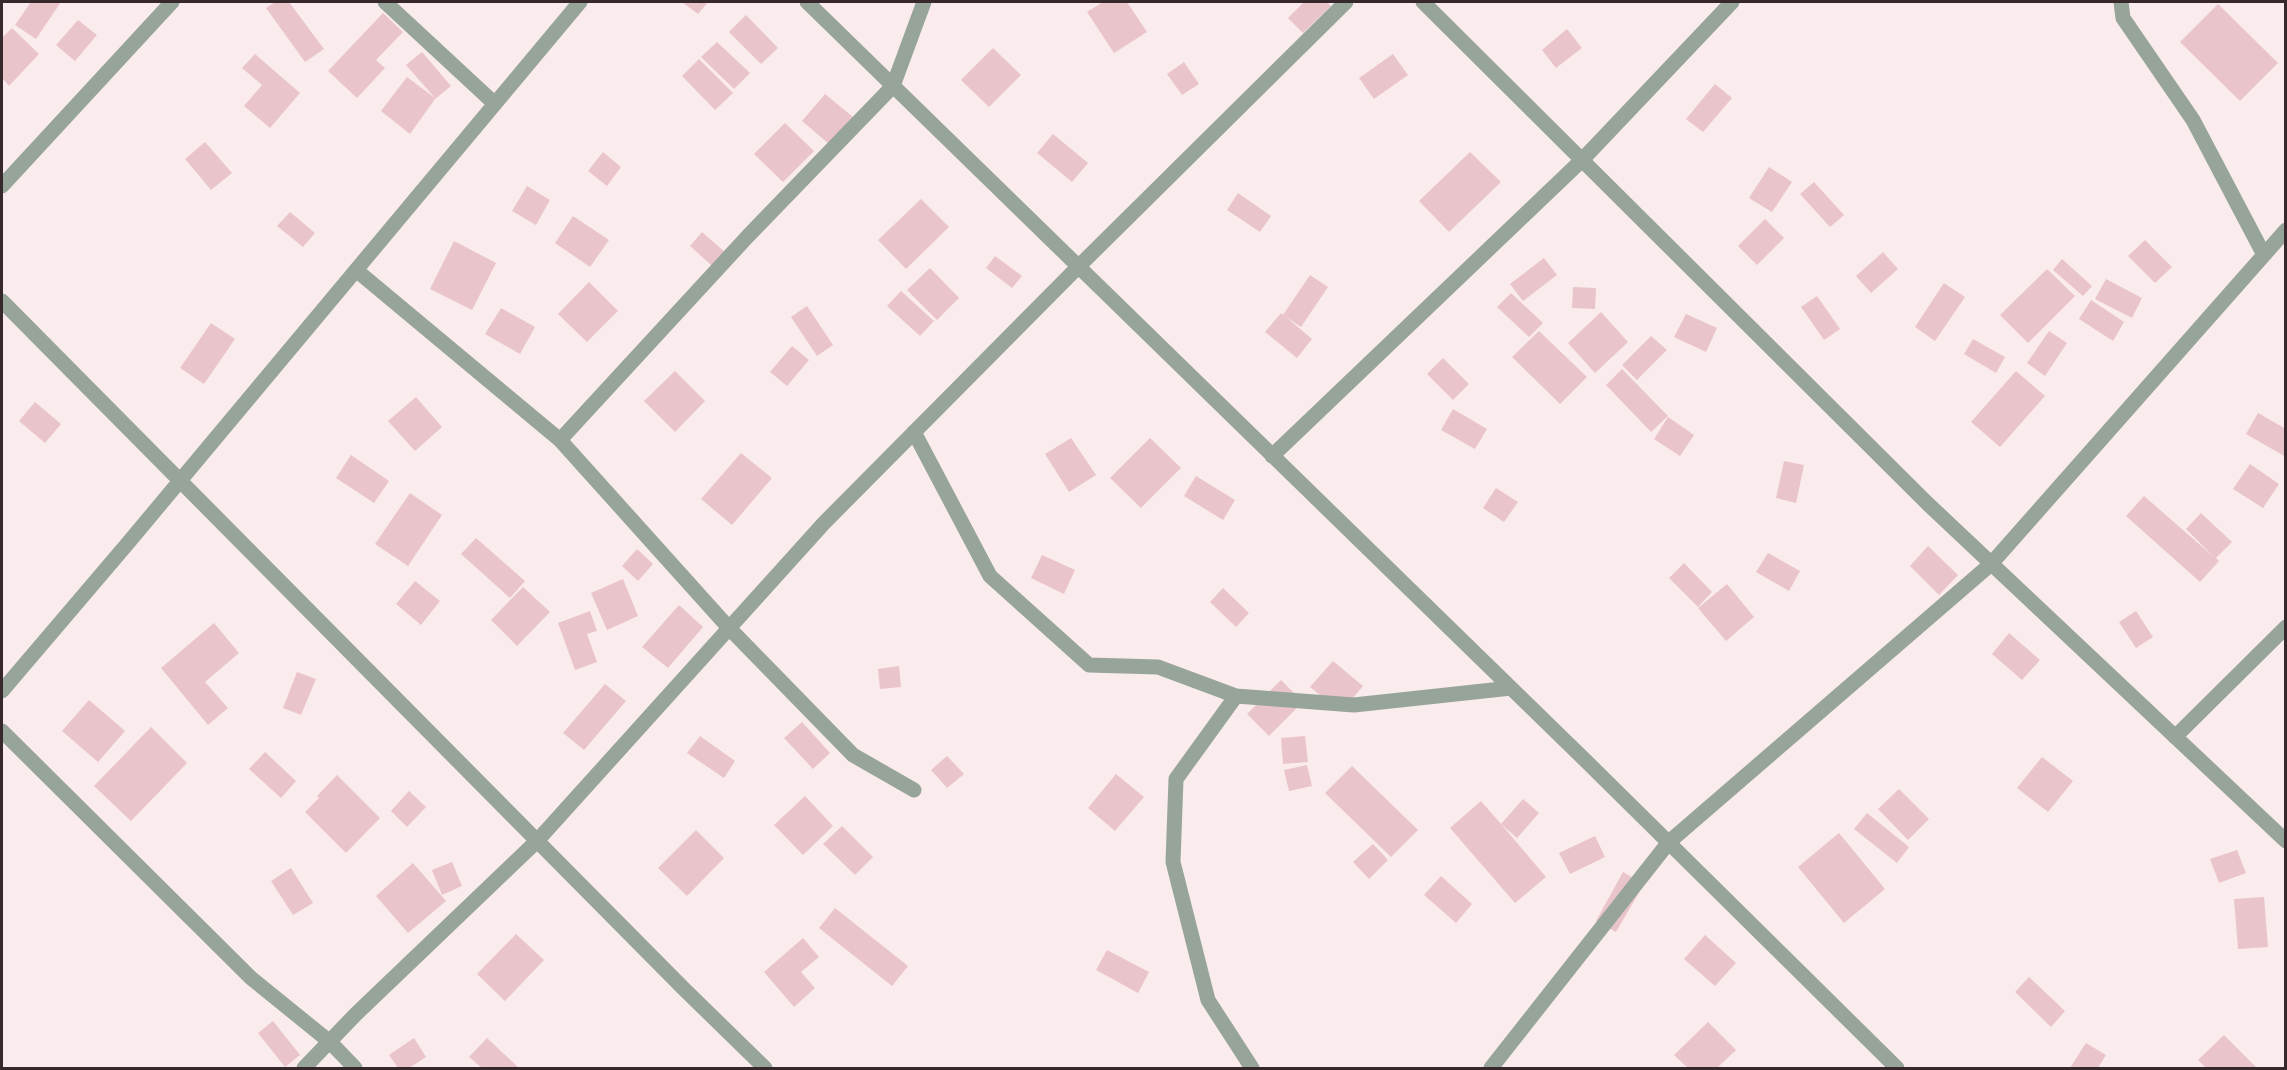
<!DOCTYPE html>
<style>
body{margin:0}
#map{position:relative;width:2287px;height:1070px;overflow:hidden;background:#faebed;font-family:Jost,sans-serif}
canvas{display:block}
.frame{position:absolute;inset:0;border:3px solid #36282b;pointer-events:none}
</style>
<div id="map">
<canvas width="2287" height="1070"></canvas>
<div class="frame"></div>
</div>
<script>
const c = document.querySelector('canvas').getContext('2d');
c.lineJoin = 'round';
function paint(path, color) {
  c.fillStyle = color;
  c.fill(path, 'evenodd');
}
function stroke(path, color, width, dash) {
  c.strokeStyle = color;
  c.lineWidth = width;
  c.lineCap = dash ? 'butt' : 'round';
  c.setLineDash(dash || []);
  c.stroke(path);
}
const building = new Path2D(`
 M31,2H61L36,39L15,25Z
 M275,2H289L324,49L305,62L266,8Z
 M682,2H708L698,14Z
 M1103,2H1127L1147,32L1114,53L1087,12Z
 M1304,2H1327L1331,6L1303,33L1288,18Z
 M2218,4L2278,63L2240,101L2180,42Z
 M383,13L403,32L376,60L385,68L357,98L328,71Z
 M746,15L778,48L761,64L729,32Z
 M78,20L97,35L75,61L56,45Z
 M12,28L39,54L9,86L2,78V38Z
 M1567,29L1582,48L1556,68L1542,50Z
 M717,42L750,73L734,89L701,57Z
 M993,48L1021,75L989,107L961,80Z
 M422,52L451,86L435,99L410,134L381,111L407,77L435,98L406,65Z
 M255,54L300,93L270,128L244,106L262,85L242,68Z
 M1393,54L1408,75L1374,99L1359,78Z
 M699,59L733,93L715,110L682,76Z
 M1184,62L1199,84L1182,95L1167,74Z
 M1715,84L1732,98L1703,132L1686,119Z
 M825,94L853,117L829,144L802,121Z
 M785,123L814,151L783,182L754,154Z
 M1053,134L1088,163L1072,182L1037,153Z
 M205,142L232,173L211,190L185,159Z
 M603,152L621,167L607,186L588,171Z
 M1470,152L1501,182L1449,232L1419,201Z
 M1769,167L1792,182L1772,212L1749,198Z
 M1814,182L1844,215L1830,227L1800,194Z
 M527,186L550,200L536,225L512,211Z
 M1238,193L1271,216L1260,232L1227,210Z
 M921,199L949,227L906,269L878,240Z
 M290,212L315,233L303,247L277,226Z
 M573,216L609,240L590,267L555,243Z
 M1765,219L1784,238L1757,265L1738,246Z
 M702,232L733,259L720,273L690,246Z
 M2145,240L2172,267L2155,283L2128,256Z
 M454,241L496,263L472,310L430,289Z
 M1883,252L1898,269L1871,293L1856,276Z
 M995,256L1022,276L1012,288L986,268Z
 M1544,258L1557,275L1523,301L1510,284Z
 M2062,259L2092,286L2083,296L2053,270Z
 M930,268L959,298L937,320L907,290Z
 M2047,269L2075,296L2028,343L2000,315Z
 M1310,275L1328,287L1301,327L1286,317L1312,339L1297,358L1265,332L1281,313L1283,315Z
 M2106,279L2142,298L2132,318L2095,299Z
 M589,282L618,311L587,342L558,314Z
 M1944,283L1965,297L1935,341L1915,327Z
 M1573,287L1596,288L1595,309L1572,308Z
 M901,291L934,321L920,336L887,306Z
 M1511,293L1543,323L1529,337L1497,307Z
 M1817,296L1840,329L1824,340L1801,307Z
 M2091,300L2124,322L2113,341L2079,319Z
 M807,306L833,345L817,356L791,317Z
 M501,308L535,327L520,354L485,334Z
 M1601,312L1628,342L1595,373L1568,343Z
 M1686,314L1717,328L1706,352L1674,337Z
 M211,323L235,339L204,384L180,368Z
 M1539,331L1587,377L1560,404L1512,357Z
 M2049,331L2067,343L2045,376L2027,363Z
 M1651,336L1667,350L1637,380L1622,365Z
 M1973,339L2005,357L1996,373L1964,354Z
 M792,346L809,360L787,386L770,372Z
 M1443,358L1469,384L1453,400L1427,374Z
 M1622,369L1668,416L1651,432L1606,385Z
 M675,371L705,401L675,432L644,401Z
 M2016,371L2045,396L2000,447L1971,422Z
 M416,397L442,427L415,451L388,421Z
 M35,402L61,424L45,443L19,421Z
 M1453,409L1487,429L1475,449L1441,430Z
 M2258,413L2286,429V457L2246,434Z
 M1668,417L1694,435L1680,456L1654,439Z
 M1071,438L1096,475L1069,492L1045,454Z
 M1150,438L1181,468L1141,508L1110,478Z
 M741,453L772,478L732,525L701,499Z
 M351,455L389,481L374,503L336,478Z
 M1784,461L1804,465L1796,503L1776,498Z
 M2250,464L2279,484L2263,508L2233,489Z
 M1196,476L1235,500L1223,520L1184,496Z
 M1496,488L1518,502L1504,522L1483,508Z
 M410,493L442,515L408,566L375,544Z
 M2144,496L2214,557L2186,529L2201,513L2232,542L2216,558L2219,561L2200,582L2126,516Z
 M476,538L525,581L510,598L461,554Z
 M1928,546L1958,575L1939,595L1910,566Z
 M637,549L653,564L638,581L622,566Z
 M1768,553L1800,571L1789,591L1756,572Z
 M1042,555L1075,570L1064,594L1031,578Z
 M1684,563L1712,592L1698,607L1669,578Z
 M623,579L638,616L607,630L591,593Z
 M415,581L440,601L421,625L396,604Z
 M1727,584L1754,617L1726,641L1698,608Z
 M523,587L550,612L517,646L491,620Z
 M1223,588L1249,613L1236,627L1210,602Z
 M679,605L703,627L668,668L642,647Z
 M590,611L597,631L587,634L597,662L575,670L558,623Z
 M2136,611L2153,637L2136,648L2119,622Z
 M214,623L239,653L205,682L228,708L208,725L161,668Z
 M2009,633L2040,660L2022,680L1992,654Z
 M1333,661L1363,686L1341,712L1310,687Z
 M899,666L901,687L880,689L878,669Z
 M297,672L316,679L301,715L283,708Z
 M1281,680L1303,702L1269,736L1247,714Z
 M605,684L626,701L584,750L563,733Z
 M89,700L125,731L98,762L62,731Z
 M802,722L830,753L813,769L784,738Z
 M151,727L187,763L131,821L94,786Z
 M700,736L735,761L724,778L687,753Z
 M1305,736L1308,762L1283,764L1281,738Z
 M265,752L296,781L281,798L249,769Z
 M947,756L964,774L947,788L931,770Z
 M2042,757L2073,781L2048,812L2017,788Z
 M1307,765L1312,786L1289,791L1284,770Z
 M1352,766L1418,830L1391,857L1325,793Z
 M1116,774L1144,797L1115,831L1088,808Z
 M337,775L380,818L346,853L305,812L319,798L317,796Z
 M1899,789L1929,819L1908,840L1878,809Z
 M409,791L426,807L407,827L391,811Z
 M805,796L833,826L803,855L774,825Z
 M1523,799L1539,813L1517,838L1501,824L1546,877L1515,903L1450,828L1481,801L1501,824Z
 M1867,813L1909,847L1897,863L1854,829Z
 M842,826L873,857L855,875L823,844Z
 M696,830L724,858L687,896L658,868Z
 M1839,833L1885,889L1844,923L1798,867Z
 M1595,836L1605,857L1570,874L1559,853Z
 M1373,844L1388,860L1369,879L1353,862Z
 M2237,850L2246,873L2219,883L2210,859Z
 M452,862L462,886L442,895L432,870Z
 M413,863L446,901L408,933L376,896Z
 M291,868L313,903L293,915L271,881Z
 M1623,872L1644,884L1616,932L1596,921Z
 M1441,876L1472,904L1456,923L1424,895Z
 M2264,897L2268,947L2238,949L2234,899Z
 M835,908L908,966L892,986L819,928Z
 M516,934L544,960L505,1001L477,974Z
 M1705,935L1736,963L1715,986L1684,959Z
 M803,938L819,957L801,972L815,988L794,1007L764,972Z
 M1107,950L1149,972L1138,993L1096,970Z
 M2029,977L2065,1011L2051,1027L2015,992Z
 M273,1021L300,1055L285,1067L258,1033Z
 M1708,1022L1736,1050L1717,1068H1688L1674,1055Z
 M2224,1035L2257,1068H2206L2198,1060Z
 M414,1038L426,1057L409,1068H398L389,1055Z
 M487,1038L519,1068H482L469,1057Z
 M2086,1043L2106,1055L2098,1068H2070Z`);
const minor = new Path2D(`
 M385,2L495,104
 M807,2L1587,762L1897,1068
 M1423,2L1928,504L2286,841
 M2121,2L2123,18L2193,120L2264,255
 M2,186L172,2
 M356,270L560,440L729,628L853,755L914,790
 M2,301L685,990L765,1068
 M914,432L990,576L1089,665L1158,667L1236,696L1354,705L1511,688
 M560,440L748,236L893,86L924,2
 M1272,456L1582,160L1732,2
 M2,691L128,543L580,2
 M1236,696L1176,779L1173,862L1208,1000L1252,1068
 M2,731L251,978L330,1042L355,1068
 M2175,737L2286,627
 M304,1068L356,1014L537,841L824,523L1078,267L1346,2
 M1491,1068L1669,842L1991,564L2286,230`);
paint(building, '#eac4cb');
stroke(minor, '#97a49a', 15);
</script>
